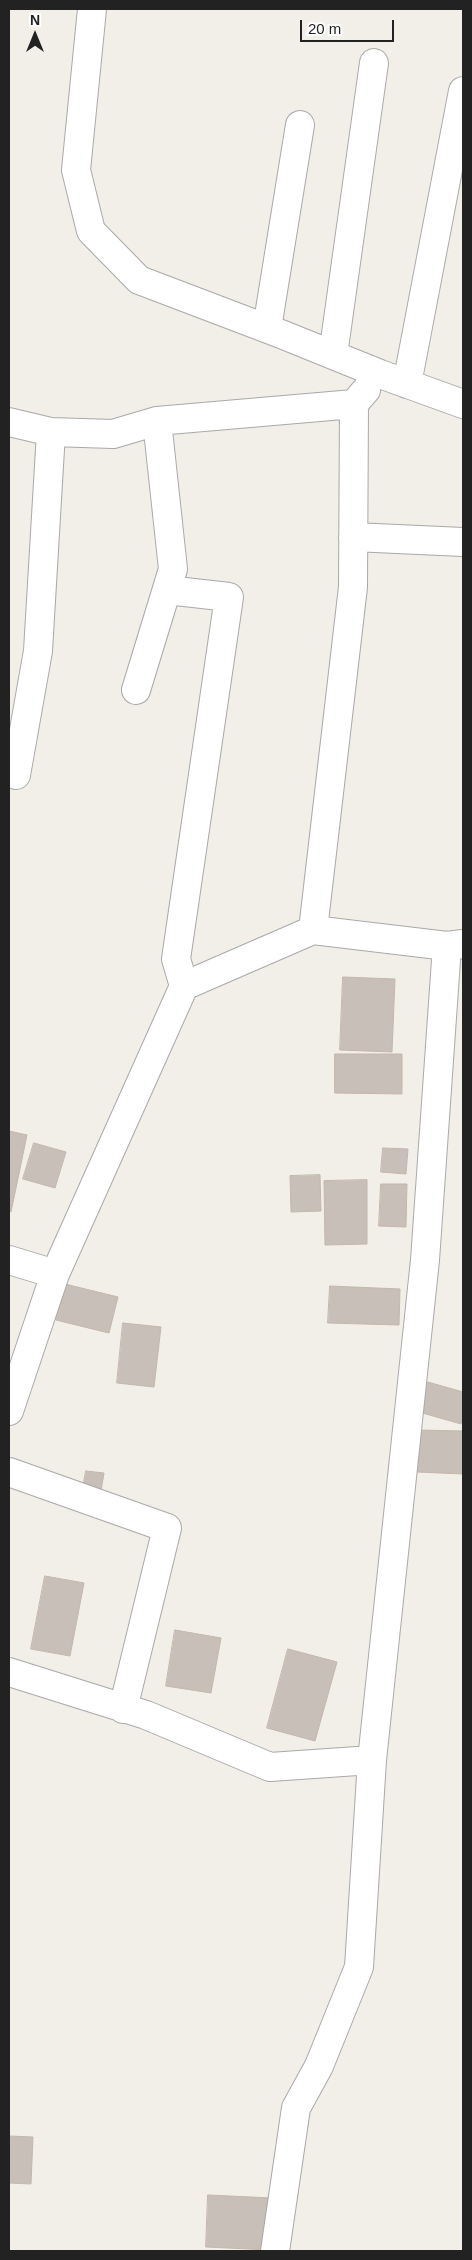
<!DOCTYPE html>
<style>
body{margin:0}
#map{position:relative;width:472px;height:2260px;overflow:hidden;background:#f2efe9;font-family:Helvetica,sans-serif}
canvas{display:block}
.frame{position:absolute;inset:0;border:10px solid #222;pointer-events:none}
.north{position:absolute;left:10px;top:10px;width:50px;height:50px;-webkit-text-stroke:4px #fff;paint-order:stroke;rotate:0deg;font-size:14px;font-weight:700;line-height:20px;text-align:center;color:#222}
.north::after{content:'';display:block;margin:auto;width:18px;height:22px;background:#222;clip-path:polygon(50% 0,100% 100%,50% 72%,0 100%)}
.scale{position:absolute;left:300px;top:20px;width:94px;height:22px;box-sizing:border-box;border:2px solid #222;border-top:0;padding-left:6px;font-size:15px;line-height:18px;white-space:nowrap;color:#222;-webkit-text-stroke:4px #fff;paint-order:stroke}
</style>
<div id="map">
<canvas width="472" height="2260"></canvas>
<div class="frame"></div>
<div class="north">N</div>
<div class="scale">20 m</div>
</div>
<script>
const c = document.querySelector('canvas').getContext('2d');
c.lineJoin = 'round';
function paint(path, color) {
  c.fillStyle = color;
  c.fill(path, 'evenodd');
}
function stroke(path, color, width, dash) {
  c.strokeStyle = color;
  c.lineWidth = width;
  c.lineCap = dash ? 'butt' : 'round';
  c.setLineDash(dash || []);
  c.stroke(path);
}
const building = new Path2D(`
 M343,977L395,979L392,1052L340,1050Z
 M335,1054H402V1094L335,1093Z
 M9,1131L27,1135L11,1212L9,1211Z
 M34,1143L66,1152L55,1188L23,1179Z
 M383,1148L408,1149L406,1174L381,1172Z
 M320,1175L321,1211L291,1212L290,1176Z
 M367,1180V1244L325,1245L324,1181Z
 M381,1184H407L406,1227L379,1226Z
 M65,1284L118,1297L109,1333L56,1320Z
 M330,1286L400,1289L399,1325L328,1323Z
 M123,1323L161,1327L154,1387L117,1383Z
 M428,1382L463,1392V1415L461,1424L419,1412Z
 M418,1430L463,1431V1474L417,1472Z
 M86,1471L104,1473L101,1491L83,1488Z
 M45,1576L84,1583L70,1656L31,1649Z
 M175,1630L221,1638L211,1693L166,1686Z
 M288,1649L337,1662L315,1741L267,1728Z
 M9,2136L33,2137L31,2184L9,2183Z
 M208,2195L272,2198L270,2250L206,2247Z`);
const minor = new Path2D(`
 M92,9L76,170L91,231L139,280L281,334L380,374L463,404
 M267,328L300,125
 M333,355L374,63
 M407,384L463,91
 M354,404L353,587L313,930L447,946L463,944
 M9,422L51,432L113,434L157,421L354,404L366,390
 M353,537L463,542
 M136,690L173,569L157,421
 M16,775L38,651L51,432
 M184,986L313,930
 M9,1260L55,1274
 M9,1411L55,1274L184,986L176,959L229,597L167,590
 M9,1472L167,1528L123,1709
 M9,1672L146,1715L270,1767L372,1760
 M275,2251L296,2108L319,2066L359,1967L372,1760L425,1260L447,946`);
paint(building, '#c7bfb8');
stroke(building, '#c4b6ab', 1);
stroke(minor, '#a9a9a9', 30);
stroke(minor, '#fff', 28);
</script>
